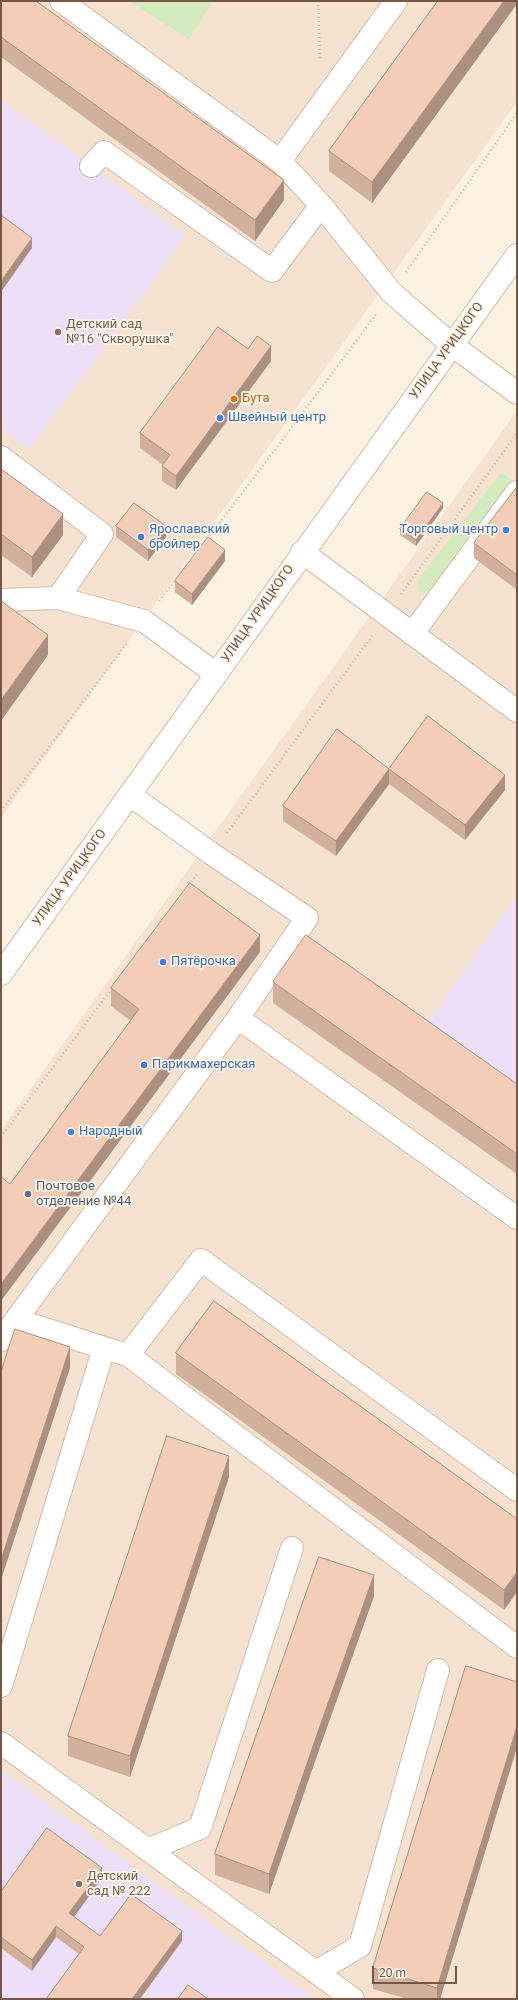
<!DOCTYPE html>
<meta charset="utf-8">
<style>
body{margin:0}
#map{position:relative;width:518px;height:2000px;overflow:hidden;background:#fdf1e2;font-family:Roboto,sans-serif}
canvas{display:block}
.frame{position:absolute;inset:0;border:2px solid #765647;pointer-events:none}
.scale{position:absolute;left:372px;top:1966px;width:85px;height:18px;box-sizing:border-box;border:2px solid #765647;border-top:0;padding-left:5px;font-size:12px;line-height:14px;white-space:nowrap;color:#765647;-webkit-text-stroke:3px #fff5e9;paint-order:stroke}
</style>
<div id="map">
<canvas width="518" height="2000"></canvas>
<div class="frame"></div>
<div class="scale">20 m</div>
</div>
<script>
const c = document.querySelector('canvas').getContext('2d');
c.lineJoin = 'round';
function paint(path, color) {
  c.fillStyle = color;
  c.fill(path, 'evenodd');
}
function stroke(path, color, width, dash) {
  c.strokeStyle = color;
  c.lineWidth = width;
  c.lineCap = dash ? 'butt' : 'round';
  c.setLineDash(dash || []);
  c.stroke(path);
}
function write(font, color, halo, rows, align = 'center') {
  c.font = font + ' Roboto,sans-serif';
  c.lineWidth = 3.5;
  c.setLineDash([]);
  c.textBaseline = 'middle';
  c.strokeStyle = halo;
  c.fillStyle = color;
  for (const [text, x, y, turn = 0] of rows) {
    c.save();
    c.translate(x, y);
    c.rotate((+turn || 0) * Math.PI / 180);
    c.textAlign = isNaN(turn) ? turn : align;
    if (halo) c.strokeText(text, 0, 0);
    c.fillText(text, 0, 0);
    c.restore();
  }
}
const residential = new Path2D(`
 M1,1H517V102L1,818Z
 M517,411V1999H1V1130Z`);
const education = new Path2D(`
 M1,99L186,236L29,449L1,428Z
 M517,896V1085L428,1022Z
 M1,1770L315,1999H1Z`);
const green = new Path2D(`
 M129,1H213L189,39Z
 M501,473L516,483L434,588L420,595L418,585L419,578Z`);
const path = new Path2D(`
 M318,1L320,60
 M406,272L517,113
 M207,539L275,450L377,313
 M401,594L517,433
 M159,601L190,561
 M1,811L127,643
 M227,833L372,636
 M189,885L197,874
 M1,1137L113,987`);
const minor = new Path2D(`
 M61,1L280,161L321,205L392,293L452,345L517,393
 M280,161L396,1
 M91,166L104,152L272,271L321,205
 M1,457L102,534L58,598
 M302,552L517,711
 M1,600L58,598L144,621L216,674
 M412,634L517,492
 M1,974L517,255
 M238,1018L517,1218
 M1,1340L238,1018L307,918L212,854L130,795
 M104,1348L128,1355L201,1260L517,1490
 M128,1355L517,1647
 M1,1686L104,1348L17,1320
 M1,1743L353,1999
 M148,1850L200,1828L292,1548
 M316,1972L360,1946L438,1670`);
const wall = new Path2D(`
 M1,1L284,200L255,241L1,57Z
 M438,1L372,203L329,171V151Z
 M248,349L271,361L176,490L162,481V466L163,465L140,448V433Z
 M1,469L63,535L32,577L1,555Z
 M517,487V590L474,558V543Z
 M443,508L416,546L400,535V529Z
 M116,526L166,537L148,561L116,537Z
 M225,561L192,605L175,592V581Z
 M389,769L505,790L465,840L389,784Z
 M389,784L336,856L283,821V806Z
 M260,952L10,1184L131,1021L111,1006V988Z
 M273,982L517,1084V1174L273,1003Z
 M176,1353L517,1519L504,1610L176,1374Z
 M229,1477L130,1777L68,1756V1736Z
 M374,1596L321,1744L269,1894L215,1875V1854Z
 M517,1682V1747L440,1999H407L373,1989V1968Z
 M102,1878L74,1917L100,1936L182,1941L79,1954L56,1937L32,1971L1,1948V1892Z`);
const shadedWall = new Path2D(`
 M504,1H517V4L372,203V182Z
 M284,180V200L255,241V220Z
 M32,238V248L1,292V281Z
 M271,346V361L176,490V476Z
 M443,503V508L416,546V540Z
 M63,514V535L32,577V557Z
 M166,526V537L148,561V550Z
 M225,550V561L192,605V594Z
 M48,635V655L1,721V700Z
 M389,769V784L336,856V841Z
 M505,775V790L465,840V825Z
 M260,935V952L1,1301V1284Z
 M70,1347V1368L1,1580V1560Z
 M229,1456V1477L130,1777V1756Z
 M517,1572V1592L504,1610V1590Z
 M374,1575V1596L321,1744L269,1894V1874L321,1723Z
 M517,1726V1747L440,1999H437V1988Z
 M102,1868V1878L69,1924V1913Z
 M56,1926V1937L32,1971V1960Z
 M182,1931V1941L140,1999H132Z`);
const building = new Path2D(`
 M1,1H36L284,180L255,220L1,37Z
 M438,1H504L372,182L329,151Z
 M1,215L32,238L1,281Z
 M218,327L248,349L257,336L271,346L176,476L162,466L170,455L140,433Z
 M1,469L63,514L32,557L1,534Z
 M517,487V575L474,543Z
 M427,492L443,503L416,540L400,529Z
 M134,503L166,526L148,550L116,526Z
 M208,537L225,550L192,594L175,581Z
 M1,601L48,635L1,700Z
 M428,716L505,775L465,825L389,769Z
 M337,729L389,769L336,841L283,806Z
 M190,883L260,935L1,1284V1177L10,1184L139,1009L111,988Z
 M306,935L517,1084V1154L273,982Z
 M214,1301L517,1519V1572L504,1590L176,1353Z
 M15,1329L70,1347L1,1560V1372Z
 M167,1436L229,1456L130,1756L68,1736Z
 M319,1557L374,1575L321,1723L269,1874L215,1854Z
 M466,1666L517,1682V1726L437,1988L373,1968Z
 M47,1828L102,1868L69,1913L100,1936L131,1894L182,1931L132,1999H46L84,1947L56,1926L32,1960L1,1937V1892Z
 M188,1985L208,1999H178Z`);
const markers = [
 [58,332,4,"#8d6e63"],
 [234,399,4,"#e8710a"],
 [220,418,4,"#3f7fe0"],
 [506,530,4,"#3f7fe0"],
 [141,537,4,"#3f7fe0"],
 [163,962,4,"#3f7fe0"],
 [144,1065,4,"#3f7fe0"],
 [71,1132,4,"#3f7fe0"],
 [28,1194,4,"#5c6f8a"],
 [79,1884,4,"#8d6e63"]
];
const educationNames = [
 ["Детский сад",66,325],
 ["№16 \"Скворушка\"",66,340],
 ["Детский",87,1877],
 ["сад № 222",87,1892]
];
const streetNames = [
 ["УЛИЦА УРИЦКОГО",447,351,-54],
 ["УЛИЦА УРИЦКОГО",258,614,-55],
 ["УЛИЦА УРИЦКОГО",70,878,-54]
];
const foodNames = [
 ["Бута",242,399]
];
const shopNames = [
 ["Швейный центр",228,418],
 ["Ярославский",149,530],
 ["бройлер",149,545],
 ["Торговый центр",498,530,"right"],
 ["Пятёрочка",171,962],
 ["Парикмахерская",152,1065],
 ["Народный",79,1132]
];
const serviceNames = [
 ["Почтовое",36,1187],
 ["отделение №44",36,1202]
];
paint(residential, '#f5e2d0');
paint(education, '#eedff9');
paint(green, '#d4ebc0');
stroke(minor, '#d1baab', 24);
stroke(path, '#d8b09c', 2.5, [1, 3]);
stroke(minor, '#fff', 22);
paint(wall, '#d2b09e');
paint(shadedWall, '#ab9081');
paint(building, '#f4cdb8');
stroke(building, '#ab9081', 1);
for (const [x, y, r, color] of markers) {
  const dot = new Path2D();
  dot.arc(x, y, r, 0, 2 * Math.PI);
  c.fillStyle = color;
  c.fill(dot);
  stroke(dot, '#fff5e9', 1.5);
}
write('13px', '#785e54', '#fff5e9', educationNames, 'left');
write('13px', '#765647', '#fff5e9', streetNames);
write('13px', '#c56008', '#fff5e9', foodNames, 'left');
write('13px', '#366cbe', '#fff5e9', shopNames, 'left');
write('13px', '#4e5e75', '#fff5e9', serviceNames, 'left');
</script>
